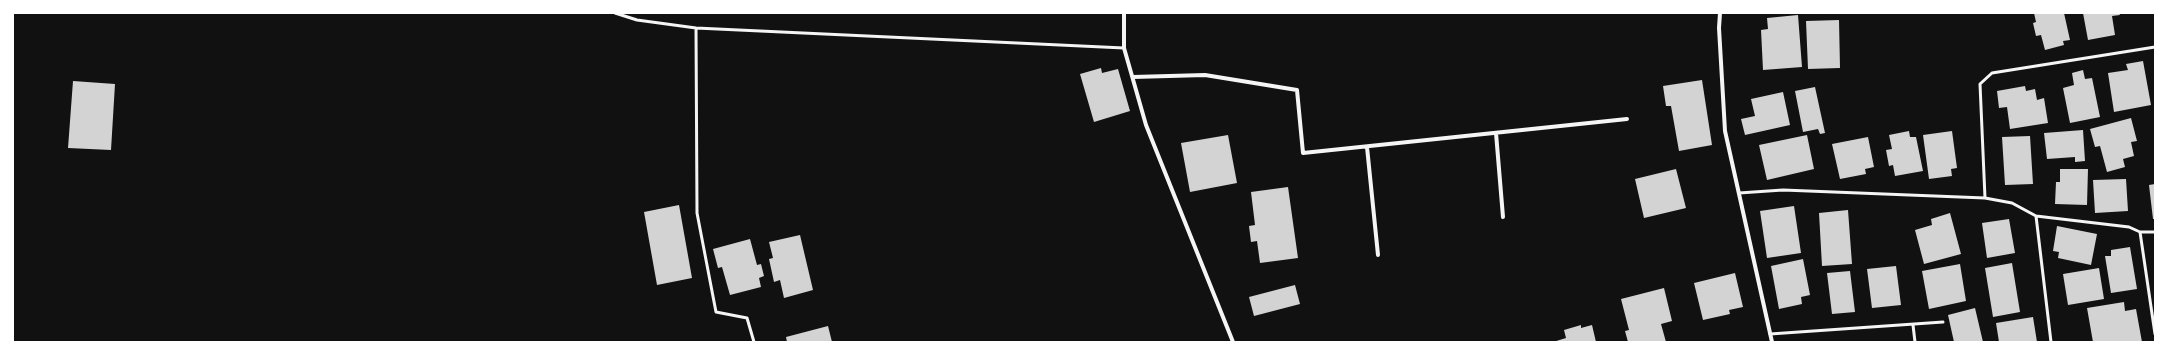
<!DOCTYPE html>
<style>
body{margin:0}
#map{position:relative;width:2168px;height:355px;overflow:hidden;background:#111;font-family:"IBM Plex Sans",sans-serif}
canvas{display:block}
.frame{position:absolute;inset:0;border:14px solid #fff;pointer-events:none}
</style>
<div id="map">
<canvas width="2168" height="355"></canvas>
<div class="frame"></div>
</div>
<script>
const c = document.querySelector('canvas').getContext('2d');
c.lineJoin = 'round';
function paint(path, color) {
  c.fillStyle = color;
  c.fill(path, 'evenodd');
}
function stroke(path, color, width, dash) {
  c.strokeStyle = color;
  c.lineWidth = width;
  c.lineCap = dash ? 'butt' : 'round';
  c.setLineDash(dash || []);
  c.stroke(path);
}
const building = new Path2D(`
 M2034,13H2064L2070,40L2063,41L2064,45L2045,50L2041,35L2036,36L2033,23L2036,22Z
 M2083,13H2119L2120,15L2112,16L2115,35L2088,40Z
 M1798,15L1802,67L1763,70L1761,30L1768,29L1767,18Z
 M1839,20L1840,68L1808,69L1806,21Z
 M2143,61L2151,105L2114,112L2108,73L2128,70L2126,64Z
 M1101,68L1102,73L1118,69L1130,111L1094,122L1080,74Z
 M2083,70L2085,79L2092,78L2100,117L2070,123L2063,88L2074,85L2072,73Z
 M1702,80L1712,145L1679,151L1671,106H1666L1663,86Z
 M73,81L115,84L111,150L68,148Z
 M2025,86L2026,91L2035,89L2037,100L2044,98L2048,123L2010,129L2007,107L1999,108L1997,91Z
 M1815,87L1825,133L1820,134L1818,129L1803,132L1795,91Z
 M1783,92L1790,125L1745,135L1741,119L1755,116L1751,99Z
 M2131,118L2137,141L2131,142L2134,156L2123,159L2125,167L2107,172L2100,146L2095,147L2090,129Z
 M2083,130L2085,161L2075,162V157L2047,159L2044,133Z
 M1909,131L1910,137H1916L1923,171L1895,176L1893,165L1889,166L1886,150L1892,149L1889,135Z
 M1952,131L1957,168L1951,169L1952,176L1929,179L1923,135Z
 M1228,135L1237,183L1190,192L1181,143Z
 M1807,135L1814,169L1767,180L1759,145Z
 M2030,136L2033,184L2005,185L2002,137Z
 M1868,137L1874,167L1865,169L1866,174L1840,179L1832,144Z
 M1676,169L1686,208L1644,218L1635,179Z
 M2060,169H2088L2087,205L2055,204L2056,182H2060Z
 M2126,179L2128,211L2095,213L2093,180Z
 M2155,184V219H2153L2149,185Z
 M1288,187L1298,258L1260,263L1257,241L1251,242L1249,226L1255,225L1251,192Z
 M679,205L692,278L657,285L644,212Z
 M1794,206L1801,253L1767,258L1760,211Z
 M1848,210L1852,264L1822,266L1819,213Z
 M1950,213L1961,254L1924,264L1915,230L1932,225L1931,219Z
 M2009,219L2015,253L1987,258L1982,223Z
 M2057,226L2097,234L2091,265L2058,258L2059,252L2053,251Z
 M800,235L813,290L784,298L780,280L774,282L769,259L773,258L769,242Z
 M750,239L757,265L761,264L764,276L759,278L761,287L730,295L722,267L718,268L713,249Z
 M2130,247L2137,289L2111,293L2105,256H2111V250Z
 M1803,259L1810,295L1801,297L1802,304L1779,309L1771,266Z
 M2012,263L2020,312L1993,317L1985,268Z
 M1960,264L1966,301L1929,309L1922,271Z
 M1896,266L1901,305L1872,308L1867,269Z
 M2099,268L2104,299L2068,305L2063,274Z
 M1850,271L1855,312L1832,314L1827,273Z
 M1735,273L1743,307L1729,310L1730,314L1703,320L1694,283Z
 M1295,285L1300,304L1254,316L1249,297Z
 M1664,288L1672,321L1661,324L1666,342H1628L1625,331L1629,330L1621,299Z
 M2124,302L2125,311L2136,309L2142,342H2093L2087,308Z
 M1975,308L1983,342H1954L1948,315Z
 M2033,317L2037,342H1999L1996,323Z
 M1581,325V328L1592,325L1596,342H1553L1566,338L1564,330Z
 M828,326L832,342H787L786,337Z`);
const service = new Path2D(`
 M615,13L637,20L696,28L1124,48
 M696,28L697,213L716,312L747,318L754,342
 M1739,193L1783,190L1985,198L2012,203L2036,216L2129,227L2140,232H2155
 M1985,198L1980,84L1992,73L2155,47
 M2036,216L2051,342
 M2140,232L2155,334
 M1913,325L1915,342
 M1770,334L1943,322`);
const minor = new Path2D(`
 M1124,13V48L1146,125L1233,342
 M1720,13L1719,28L1725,131L1772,342
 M1133,77L1205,75L1297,90L1303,153L1627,119
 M1496,133L1503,217
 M1367,147L1378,255`);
paint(building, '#d3d3d3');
stroke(service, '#f5f5f5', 3);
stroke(minor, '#f5f5f5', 4);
</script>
